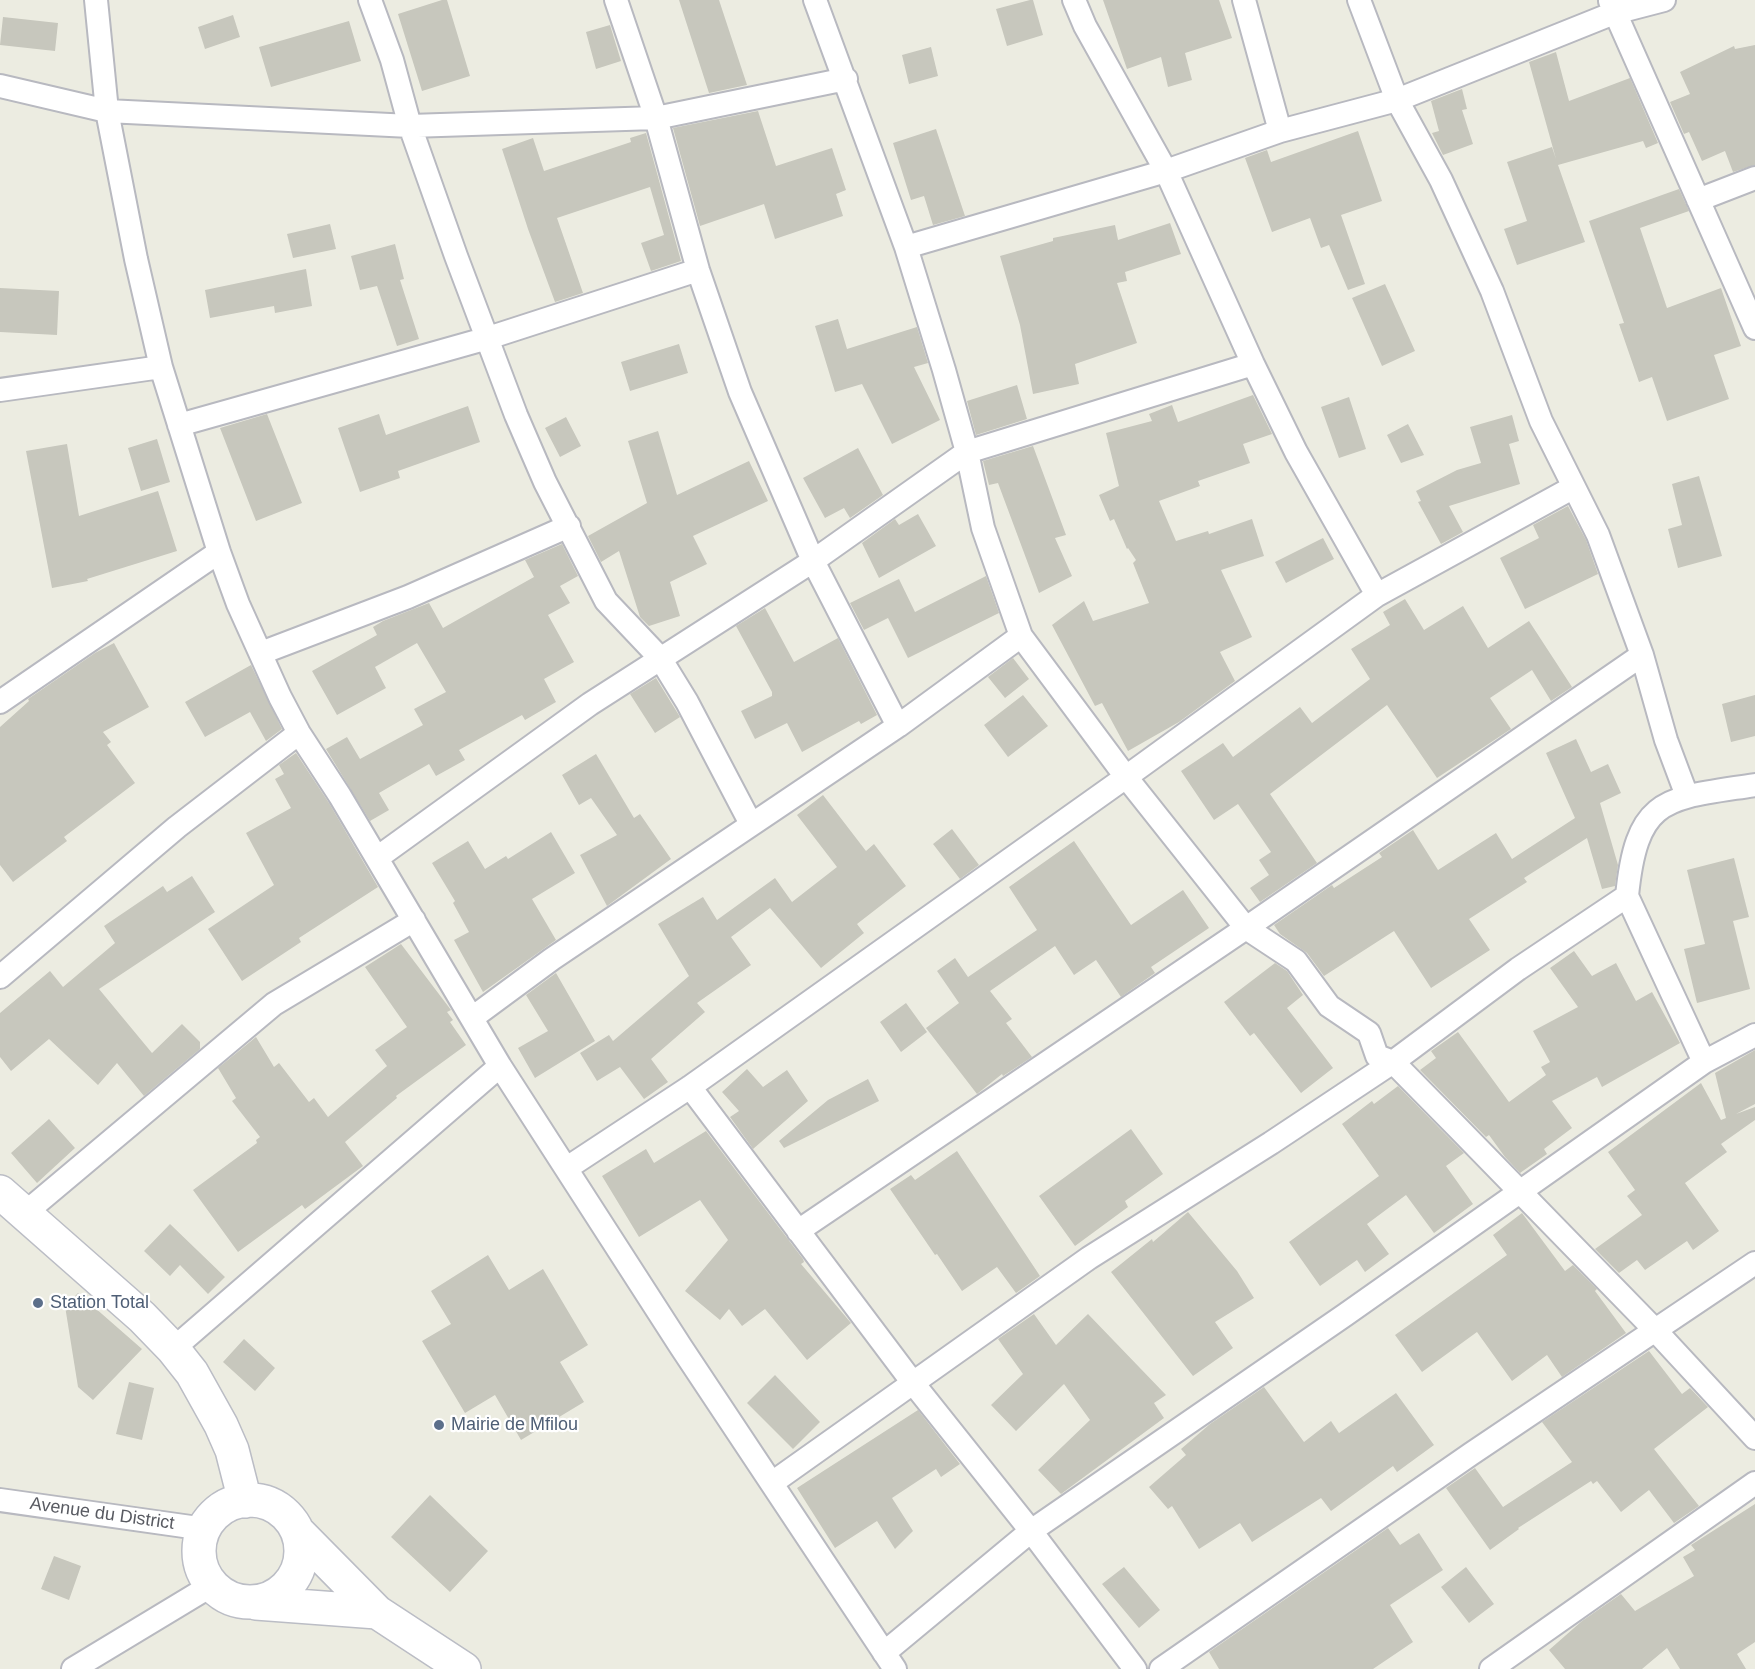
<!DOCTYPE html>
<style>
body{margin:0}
canvas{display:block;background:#ecece1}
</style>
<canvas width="1755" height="1669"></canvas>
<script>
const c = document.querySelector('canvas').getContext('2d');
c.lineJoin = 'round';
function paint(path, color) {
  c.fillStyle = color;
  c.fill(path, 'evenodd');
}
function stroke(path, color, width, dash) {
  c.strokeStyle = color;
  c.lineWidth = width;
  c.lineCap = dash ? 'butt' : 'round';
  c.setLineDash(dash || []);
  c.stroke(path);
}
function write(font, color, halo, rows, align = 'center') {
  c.font = font + ' Helvetica,sans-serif';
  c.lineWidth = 4.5;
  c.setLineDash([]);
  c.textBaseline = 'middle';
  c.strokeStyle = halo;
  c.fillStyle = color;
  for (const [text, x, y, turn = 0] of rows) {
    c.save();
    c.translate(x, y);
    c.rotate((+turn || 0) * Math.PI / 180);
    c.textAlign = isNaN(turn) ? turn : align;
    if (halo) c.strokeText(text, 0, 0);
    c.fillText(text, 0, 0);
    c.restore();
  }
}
const building = new Path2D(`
 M442,0H447L470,76L422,91L398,14Z
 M679,0H719L747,85L709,93Z
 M1030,0H1033L1043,35L1007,46L996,9Z
 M1103,0H1219L1232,38L1185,53L1192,80L1168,87L1161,57L1127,69Z
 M233,15L240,37L205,49L198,27Z
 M3,17L58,23L55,51L0,45Z
 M349,21L361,61L271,87L259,47Z
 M610,25L621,61L596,69L586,32Z
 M1755,45V165L1733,172L1725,151L1702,161L1689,132L1684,134L1670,102L1690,94L1680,72L1734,46L1735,49Z
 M931,47L938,76L909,84L902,55Z
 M1556,52L1569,101L1630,78L1658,143L1646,148L1643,141L1558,165L1585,242L1517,265L1504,229L1527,221L1507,162L1552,147L1556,159L1529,62Z
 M1462,89L1467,109L1462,110L1473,144L1443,155L1432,133L1439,131L1431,101Z
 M758,111L776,166L832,148L846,190L836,194L843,216L775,239L764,204L700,226L673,128Z
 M936,129L965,216L933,225L924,196L911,200L893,143Z
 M1358,131L1382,201L1341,215L1365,284L1348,290L1329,245L1321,248L1310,218L1272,232L1245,158L1267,150L1271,162Z
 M646,133L681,261L651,271L641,243L664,235L650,187L557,218L583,293L555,302L528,229L502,149L533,138L544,171L631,142L630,138Z
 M1679,189L1689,211L1640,228L1667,308L1721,288L1741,346L1714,355L1729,399L1667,421L1652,377L1639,382L1619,324L1624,323L1589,221Z
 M1170,223L1181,254L1125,272L1127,281L1117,283L1137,343L1075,364L1079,384L1033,394L1020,325L1000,256L1053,241V238L1115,225L1118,240Z
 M330,224L336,249L293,258L287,234Z
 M395,244L404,279L400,280L419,339L397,346L377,286L360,290L351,256Z
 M306,269L312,306L275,313L274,306L210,318L205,290Z
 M1385,284L1415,351L1382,366L1352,298Z
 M0,288L59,291L57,335L0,332Z
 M838,319L847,349L917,327L928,363L914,367L940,420L892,444L862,384L835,392L815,326Z
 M679,344L688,373L630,391L621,362Z
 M1017,385L1027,419L976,435L967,401Z
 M1253,395L1272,434L1243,444L1250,463L1198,481L1200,486L1159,501L1176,541L1208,531L1209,534L1252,519L1264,556L1221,570L1252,637L1220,652L1235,681L1179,722L1128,751L1102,703L1095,706L1052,625L1084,601L1093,621L1149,603L1133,563L1136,560L1128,548L1127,549L1114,519L1110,521L1099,495L1119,486L1106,433L1152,421L1149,414L1172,405L1178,422Z
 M1349,397L1366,449L1339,458L1321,407Z
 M468,406L480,442L398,471L400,478L360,492L338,428L379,414L386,435Z
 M267,414L302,503L256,521L220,428Z
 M1512,415L1519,441L1509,444L1520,484L1449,506L1463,532L1441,544L1418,502L1421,501L1416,491L1457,470L1481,463L1470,427Z
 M566,417L581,446L560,457L545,428Z
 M1408,424L1424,455L1401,463L1387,435Z
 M658,431L677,495L749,461L768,501L693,536L707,564L670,582L680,616L649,626L640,617L619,551L601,562L588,536L647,503L628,441Z
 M157,439L170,482L141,491L128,448Z
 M67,444L79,516L158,491L177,551L87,579L88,581L52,588L26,451Z
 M1033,446L1066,535L1055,538L1072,576L1039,593L998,483L989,485L983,461Z
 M858,448L883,495L850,518L844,508L825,518L803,478Z
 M1699,476L1722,556L1678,568L1668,529L1682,525L1672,484Z
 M1568,506L1586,540L1598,574L1525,609L1500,558L1539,538L1533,525Z
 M918,514L936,546L879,578L862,543L895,519L899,525Z
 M1323,538L1334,559L1286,583L1275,562Z
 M562,544L578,576L560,586L570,603L548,615L574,662L544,679L556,702L525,720L522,715L459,750L465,760L436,776L429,764L379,793L389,810L370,821L326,749L347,737L360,759L423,725L414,709L446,692L417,643L375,667L386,688L337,715L312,671L377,635L373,627L383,621L429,603L443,628L534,577L525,560Z
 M986,576L999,613L908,658L888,618L864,630L850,603L899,579L915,612Z
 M1405,599L1424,630L1463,606L1488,648L1529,621L1572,687L1551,701L1532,670L1490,698L1511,729L1437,778L1387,705L1270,794L1317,863L1260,902L1250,888L1269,875L1259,860L1271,852L1238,804L1214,820L1181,771L1223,743L1233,757L1300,707L1312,723L1370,679L1351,649L1390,625L1383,612Z
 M765,608L794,662L838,638L877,715L861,724L859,721L802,752L787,723L755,739L741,711L772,696V692L736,626Z
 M114,643L149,707L103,732L111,742L107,745L135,783L64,837L67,841L13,882L0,865V727L29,701L28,699L95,653Z
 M1013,658L1029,679L1005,698L988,677Z
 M251,665L282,729L266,741L250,712L205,737L185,702Z
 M656,678L680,717L655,733L630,694Z
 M1023,695L1048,726L1008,757L984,725Z
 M1755,695V736L1731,742L1722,704Z
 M1576,739L1591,772L1608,764L1621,793L1600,803L1618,865L1615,886L1602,889L1587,838L1524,878L1527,882L1469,919L1490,950L1431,988L1394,931L1324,976L1307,953L1280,934L1274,925L1332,885L1334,888L1382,857L1379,853L1413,830L1438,870L1496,833L1512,859L1575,818L1546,753Z
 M296,753L329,803L378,887L299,938L301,942L242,981L208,929L274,885L246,833L291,808L275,779L284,774L279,765Z
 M596,754L634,818L640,814L671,859L607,906L580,855L617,835L591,798L579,805L562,775Z
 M823,795L866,851L874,844L906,886L857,924L864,933L821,968L770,908L731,937L751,965L697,1003L705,1012L651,1059L668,1082L644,1099L620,1067L597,1081L580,1053L609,1035L613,1041L689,976L658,924L703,897L717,920L775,878L792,902L837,867L797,815Z
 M952,829L979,865L960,879L933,844Z
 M551,832L575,873L532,899L556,940L483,992L454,940L469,932L453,903L455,901L432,863L468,841L485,869L506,856L508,859Z
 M1074,841L1131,925L1183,890L1209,928L1151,967L1155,973L1121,997L1096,960L1074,975L1055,946L990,991L1012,1019L1006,1023L1032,1057L1003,1076L1002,1074L977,1094L926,1028L959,1003L937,971L955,958L968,977L1037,930L1009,887Z
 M1734,858L1749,917L1733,921L1750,989L1697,1003L1684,949L1705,944L1687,870Z
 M192,876L215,912L99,989L152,1053L182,1024L200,1042V1049L144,1096L117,1063L98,1085L49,1039L11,1071L0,1057V1013L50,971L63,987L115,943L104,926L163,886L167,892Z
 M401,944L451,1010L447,1012L453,1020L450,1022L466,1045L396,1096L397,1098L345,1142L363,1166L305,1209L302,1205L238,1252L193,1190L257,1143L256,1140L260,1137L232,1101L236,1098L218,1068L256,1037L274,1067L279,1063L309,1102L314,1098L328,1117L387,1066L375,1050L407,1027L365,967Z
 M1574,951L1592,976L1616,963L1636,1001L1652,992L1680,1043L1602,1087L1597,1077L1552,1101L1572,1128L1544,1149L1547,1154L1520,1173L1505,1157L1489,1135L1486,1137L1420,1070L1436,1058L1431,1051L1458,1032L1509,1102L1546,1075L1541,1067L1550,1062L1533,1031L1578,1007L1550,968Z
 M1275,963L1287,971L1303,995L1287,1008L1333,1068L1301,1093L1254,1033L1250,1036L1224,1002Z
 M556,973L595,1041L535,1078L518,1048L548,1031L526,995Z
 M906,1003L927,1032L901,1052L880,1022Z
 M1755,1050V1104L1736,1114L1755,1107V1120L1721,1144L1727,1152L1685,1183L1719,1231L1693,1250L1687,1241L1645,1270L1637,1260L1619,1273L1595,1249L1642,1215L1627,1196L1635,1190L1608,1152L1701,1083L1721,1120L1726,1118L1715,1073Z
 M747,1069L763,1087L787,1070L808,1101L753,1149L730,1117L739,1111L722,1092Z
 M868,1079L879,1101L784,1148L779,1141L828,1100Z
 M1398,1086L1464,1153L1446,1166L1473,1204L1434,1233L1406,1195L1367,1224L1389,1254L1365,1272L1357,1260L1320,1286L1289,1242L1379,1176L1342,1124L1372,1101L1374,1104Z
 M49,1119L75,1148L37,1183L11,1153Z
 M1131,1129L1163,1174L1125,1201L1128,1207L1075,1246L1039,1196Z
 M706,1131L803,1259L804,1262L801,1264L851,1323L807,1360L765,1309L742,1326L729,1309L720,1320L685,1291L728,1240L700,1200L639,1237L602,1176L646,1149L654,1163Z
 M957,1151L1040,1276L1016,1293L997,1267L962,1291L937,1254L935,1255L890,1189L911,1175L915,1180Z
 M1188,1212L1237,1271L1254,1298L1215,1322L1233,1348L1193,1376L1111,1272L1152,1239L1153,1242Z
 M1522,1213L1565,1271L1573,1265L1597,1289L1595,1291L1626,1333L1562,1377L1547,1355L1512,1381L1477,1332L1422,1372L1395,1335L1507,1255L1493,1235Z
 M170,1224L225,1277L208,1294L180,1265L170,1276L144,1251Z
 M488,1255L509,1290L543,1269L588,1345L560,1362L584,1402L521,1440L495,1395L465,1413L422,1341L451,1324L431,1291Z
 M78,1293L142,1349L93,1400L78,1387L65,1306Z
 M1034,1314L1056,1345L1088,1314L1166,1395L1154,1403L1164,1418L1061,1494L1038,1470L1090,1420L1064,1384L1016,1431L991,1405L1023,1374L998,1339Z
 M244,1339L275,1368L255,1391L223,1362Z
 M1649,1351L1682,1394L1690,1388L1708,1407L1654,1449L1699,1506L1674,1523L1649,1490L1621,1512L1597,1481L1593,1484L1591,1481L1518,1528L1519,1529L1490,1550L1446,1488L1475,1468L1503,1507L1572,1462L1542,1422Z
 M775,1375L820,1422L793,1449L747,1403Z
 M129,1382L154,1388L142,1440L116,1434Z
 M1264,1387L1304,1442L1331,1421L1339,1433L1396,1393L1434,1445L1397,1472L1393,1466L1331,1511L1321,1498L1252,1542L1240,1523L1199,1549L1172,1506L1168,1509L1149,1487L1186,1455L1181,1449L1210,1424Z
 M918,1410L960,1464L941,1477L936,1469L892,1498L913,1531L895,1549L877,1521L835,1548L797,1488Z
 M430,1495L488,1551L450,1592L391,1537Z
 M1755,1504V1642L1737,1654L1746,1669H1680L1667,1648L1642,1669H1565L1549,1650L1582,1621L1621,1594L1635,1611L1694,1576L1683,1557L1695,1550L1691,1545Z
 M1388,1528L1400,1545L1419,1533L1443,1570L1390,1605L1413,1642L1373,1669H1219L1209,1652Z
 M54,1556L81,1566L69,1600L41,1589Z
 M1124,1567L1160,1610L1139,1628L1102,1584Z
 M1466,1567L1494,1604L1469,1623L1441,1587Z`);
const street = new Path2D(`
 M96,0L107,111L136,259L161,367L219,552L238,604L280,697L299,733L340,796L500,1066L681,1347L895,1669
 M370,0L392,60L410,126L456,256L516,415L545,482L606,601L660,658L687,702L751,824
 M616,0L656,118L698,270L740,392L813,561L898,726
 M815,0L906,247L944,370L967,452L983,528L1021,636L1126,777L1246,928L1296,961L1329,1006L1369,1033L1377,1056L1393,1062L1458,1128L1655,1330L1755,1438
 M1074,0L1085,26L1166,171L1253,364L1296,452L1377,595
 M1244,0L1280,131
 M1359,0L1397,100L1441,180L1492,291L1541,421L1598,535L1642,655L1666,740L1687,796
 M1610,1L1755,328
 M0,86L107,111L410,126L656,118L846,79
 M1698,200L1755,178
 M906,247L1166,171L1280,131L1397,100L1614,13L1664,0
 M0,390L161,367
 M179,425L488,338L698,270
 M261,653L408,597L569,526
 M0,702L219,552
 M377,858L590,704L813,561L967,452L1253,364
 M1627,896L1704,1062
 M0,977L177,827L299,733
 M472,1018L552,959L898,726L1021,636
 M690,1087L913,1383L1031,1531L1135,1669
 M567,1168L690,1087L1126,777L1377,595L1574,487
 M25,1213L274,1004L414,920
 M798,1231L1246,928L1642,655
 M173,1349L500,1066
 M772,1483L1089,1258L1271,1143L1393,1062L1518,969L1627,896C1637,795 1666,799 1755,785
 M0,1500L205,1529
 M884,1653L1031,1531L1345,1315L1704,1062L1755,1035
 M73,1669L212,1585
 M1161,1669L1471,1454L1755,1263
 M1491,1669L1755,1483`);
const secondary = new Path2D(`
 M0,1192L142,1317L173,1349L192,1373L221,1425L232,1450L245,1501
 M199 1551a51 51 0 1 1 102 0a51 51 0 1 1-102 0Z
 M297,1531L377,1612L464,1669
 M256,1603L377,1612`);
const markers = [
 [38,1303,6,"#5c6f8a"],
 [439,1425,6,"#5c6f8a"]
];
const serviceNames = [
 ["Station Total",50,1303],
 ["Mairie de Mfilou",451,1425]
];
const streetNames = [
 ["Avenue du District",102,1514,8]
];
paint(building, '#c7c7bd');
stroke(street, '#b8b9c0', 26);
stroke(secondary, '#bbbdc5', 36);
stroke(street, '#fff', 22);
stroke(secondary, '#fff', 33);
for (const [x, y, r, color] of markers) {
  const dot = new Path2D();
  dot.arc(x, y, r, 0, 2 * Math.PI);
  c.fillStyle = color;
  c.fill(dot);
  stroke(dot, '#fff', 2);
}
write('18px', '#4e5e75', '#fff', serviceNames, 'left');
write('18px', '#595b62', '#fff', streetNames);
</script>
